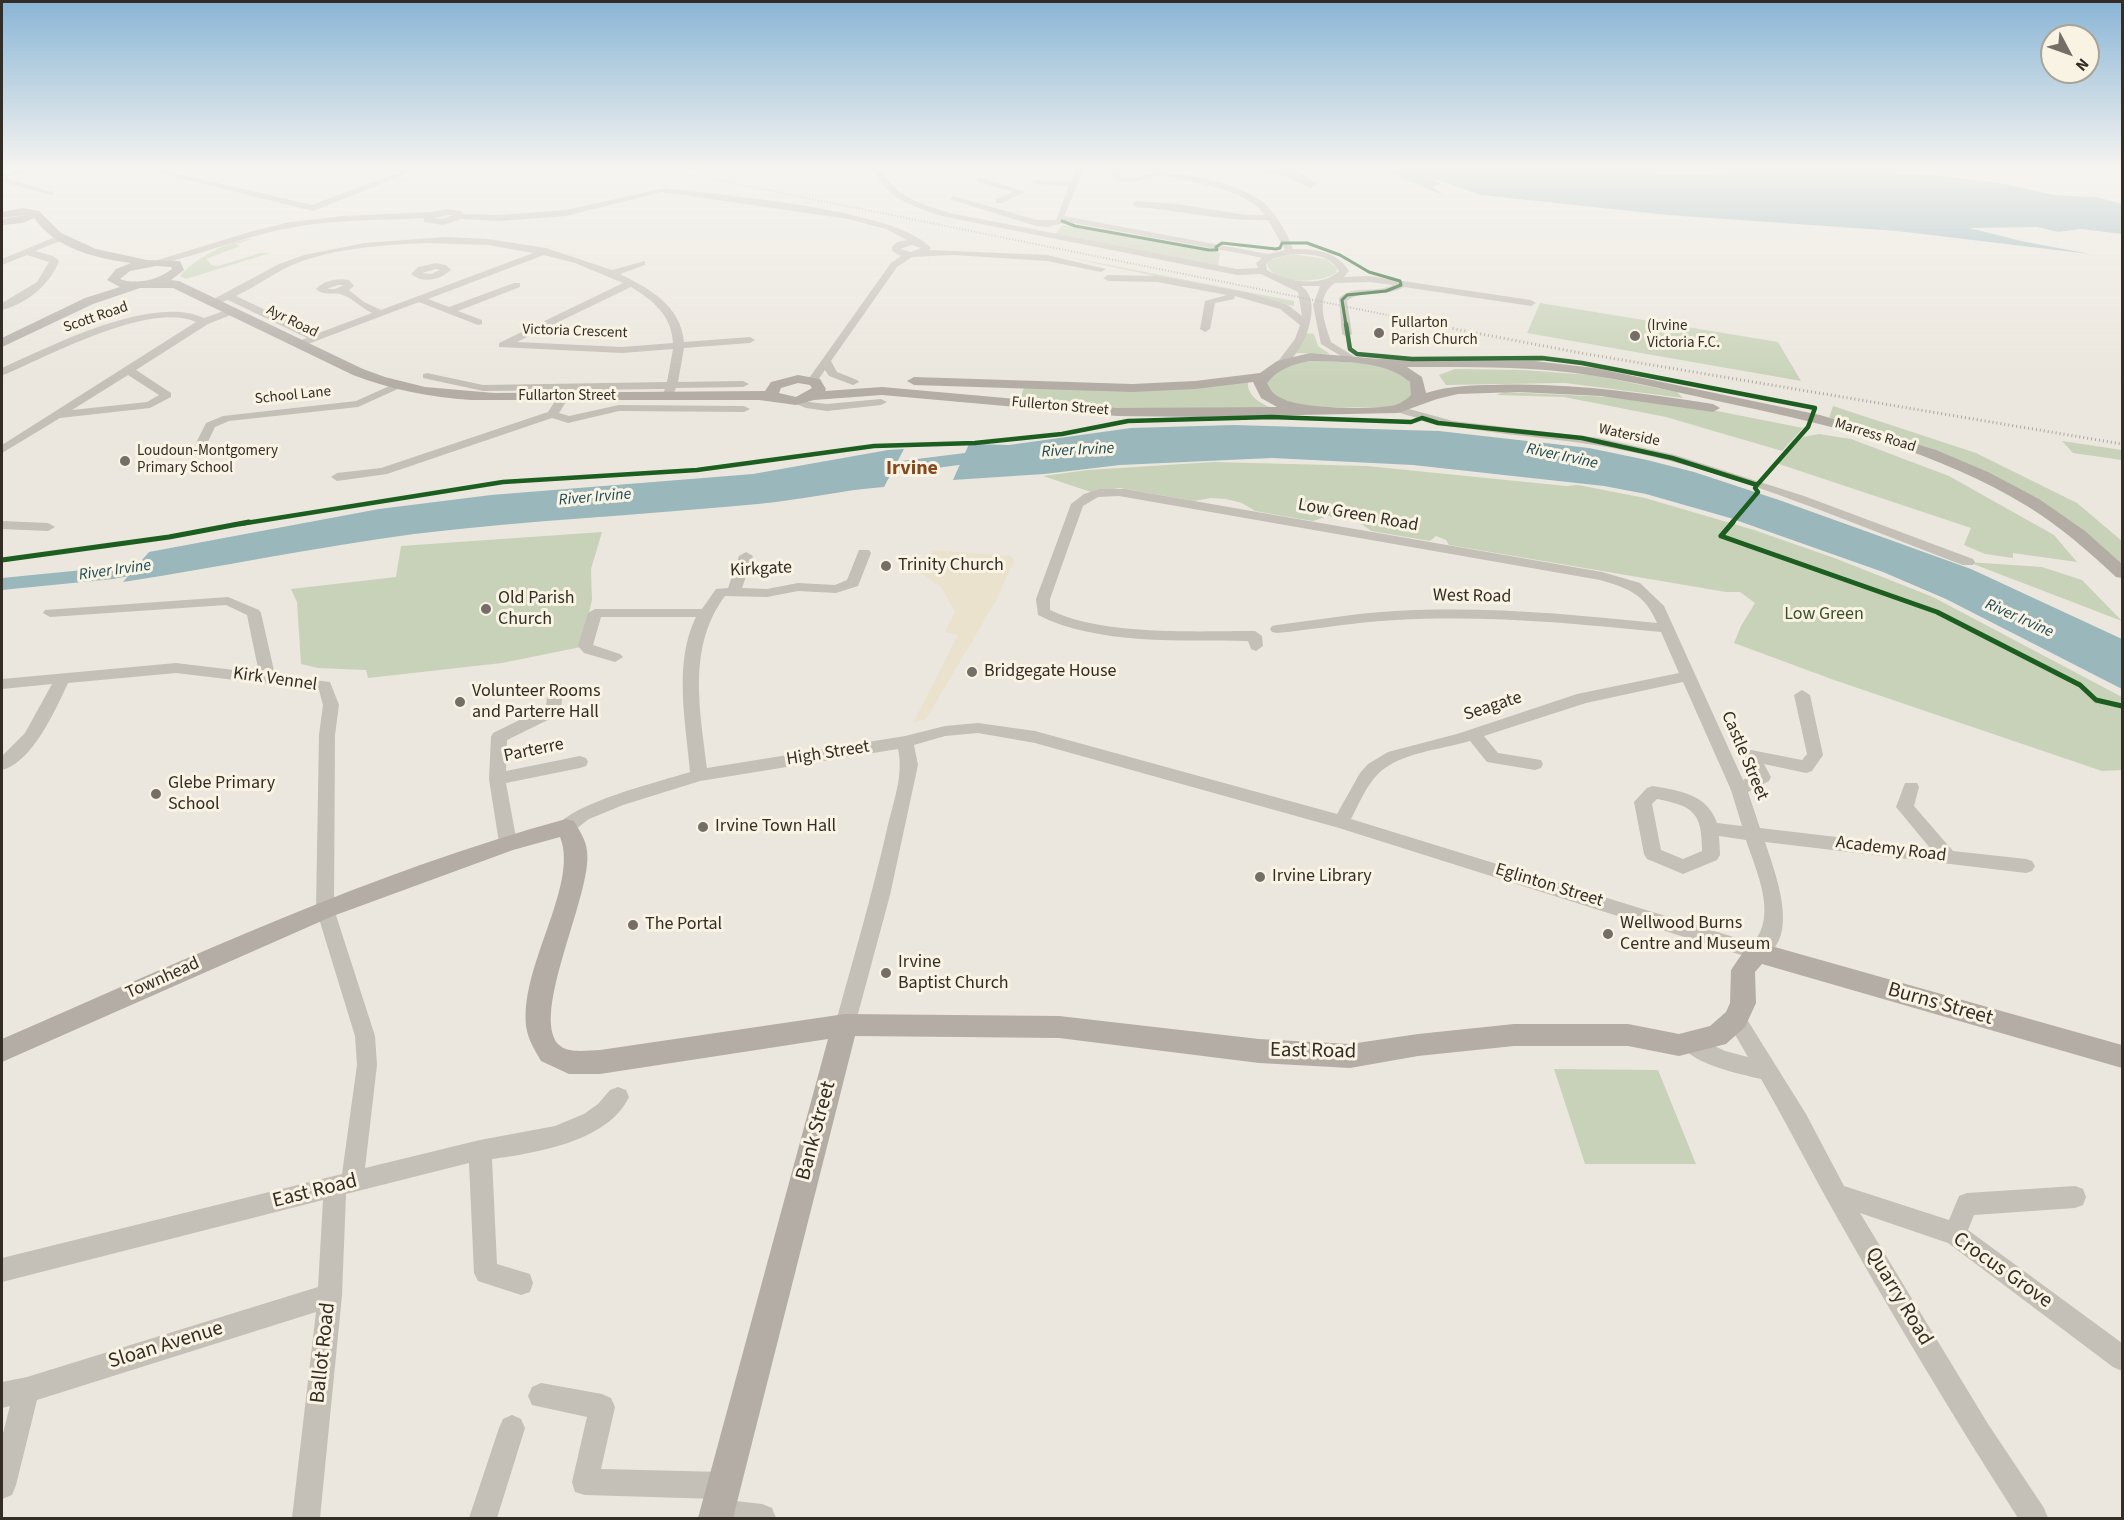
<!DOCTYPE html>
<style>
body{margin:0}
#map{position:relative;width:2124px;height:1520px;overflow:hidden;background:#ebe7de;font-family:"Source Sans 3",sans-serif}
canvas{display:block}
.frame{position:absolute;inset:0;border:3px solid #342d26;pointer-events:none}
.north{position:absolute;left:2040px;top:24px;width:60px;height:60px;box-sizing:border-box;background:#f9f3e4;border:2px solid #aaa498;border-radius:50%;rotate:131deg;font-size:16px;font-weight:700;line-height:24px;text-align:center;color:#342d26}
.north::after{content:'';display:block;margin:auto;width:21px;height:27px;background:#746e66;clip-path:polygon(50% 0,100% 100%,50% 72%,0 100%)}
</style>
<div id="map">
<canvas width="2124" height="1520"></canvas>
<div class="frame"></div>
<div class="north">N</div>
</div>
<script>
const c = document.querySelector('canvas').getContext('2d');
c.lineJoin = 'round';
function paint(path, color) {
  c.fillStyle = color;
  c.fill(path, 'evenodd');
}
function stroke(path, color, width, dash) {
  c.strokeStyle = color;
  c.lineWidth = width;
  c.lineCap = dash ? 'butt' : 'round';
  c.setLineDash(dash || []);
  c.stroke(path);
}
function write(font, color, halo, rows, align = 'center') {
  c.font = font + ' "Source Sans 3",sans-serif';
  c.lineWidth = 6;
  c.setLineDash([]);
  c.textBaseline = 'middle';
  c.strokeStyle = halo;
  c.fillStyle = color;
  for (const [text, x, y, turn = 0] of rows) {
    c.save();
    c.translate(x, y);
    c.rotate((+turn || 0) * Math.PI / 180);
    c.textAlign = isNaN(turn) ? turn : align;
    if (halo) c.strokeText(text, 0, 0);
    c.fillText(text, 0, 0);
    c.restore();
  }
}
const green = new Path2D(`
 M1062,225L1220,253L1218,266L1055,235Z
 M253,239L236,244L240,246L206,259L212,265L218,266L261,253H270L186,279L180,276C192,260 232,238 253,239Z
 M1053,254L1294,301V306Z
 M1293,254L1326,259L1337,268L1336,273C1321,283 1273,286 1267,264L1270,260Z
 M1540,303L1778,342L1801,381L1527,333Z
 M1306,333L1314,334L1318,346L1330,354L1293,353Z
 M1317,360C1343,362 1401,361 1413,387L1411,396L1399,404L1388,407L1313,408L1279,401L1264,381L1285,365Z
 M1455,369L1523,370L1592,375L1677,392L1683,398L1565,383L1446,385L1439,375Z
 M1248,382C1247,397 1262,404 1274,409H1121L1020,399L1025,385L1048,387Z
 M1504,392L1610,397L1717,411L1803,428L1782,451L1666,417L1564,397L1496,395Z
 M1833,406L1976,453L2077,503L2122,541V567L1968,467L1910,442L1829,418Z
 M1819,434L1851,439L1949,476L2054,535L2077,562L2013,553V558L1985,554L1964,545L1971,528L1776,463L1803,437Z
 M2062,441L2122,450V460L2073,453Z
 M1214,462L1367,466L1566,486L1578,485L1645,498L1754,530L1837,559L1933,597L2122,697V770L2102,771L1834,680L1734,643L1741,626L1755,603L1740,592H1726L1449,545L1446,540L1436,536L1430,541L1371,531L1359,522L1328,516L1313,521L1300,519L1255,511L1242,503L1226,499L1211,498L1194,501L1120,488L1091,492L1043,476L1088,470Z
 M602,532L591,569L592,600L581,647L502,663L368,678L366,670L318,668L301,664L297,602L291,589L396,577L401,546Z
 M1968,562L2042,567L2082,580L2122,621Z
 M1554,1069L1658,1070L1696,1164H1585Z`);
const plaza = new Path2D(`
 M934,550L1011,556L1014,560L997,599L926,719L913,723L958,635L945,632L955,612L941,587L921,573L918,567Z`);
const water = new Path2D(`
 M1249,170H1300L1297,171L1318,184L1311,188L1280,174Z
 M1383,170H1622L1668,173L1860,170L1927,174L2005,184L2054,195L2096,197L2122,204V234L2081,229L2058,232L2037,227L1969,228L2021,241L2090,254L1897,231L1668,215L1481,195L1423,175L1441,184L1432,187L1445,196Z
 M1234,425L1439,431L1589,448L1647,460L1694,472L1779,500L1971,569L2122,639V689L1946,599L1883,572L1730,518L1646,494L1604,486L1413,465L1272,458L1120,465L1044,474L953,480L969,444L1009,445L1131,428Z
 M904,449L884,487C842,490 801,500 758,504C644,515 529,520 414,534C316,547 220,567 123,582L149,552L379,509L491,495L753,474L888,450Z`);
const river = new Path2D(`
 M997,449L1004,451L1006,455L1004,459L861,478L854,476L851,472L854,468L861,466Z
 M168,557L175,559L179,563L175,567L113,579L2,590V578L113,567Z`);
const minor = new Path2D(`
 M17,170H30L6,178L55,193L51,195L2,182V175Z
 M147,170H162L312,205L404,170H416L313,211Z
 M874,170H882C894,197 924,205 950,213L1237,269L1258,268L1256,263L1262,258L1249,255L1068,222L1047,227L1036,226L949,199L953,196L1037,220H1056L1069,186L1035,184L1031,182L1035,180L1071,181L1076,170H1084L1064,216L1268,254L1285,250L1268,220C1225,222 1180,210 1136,207L1132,204L1136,201L1177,204L1246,215H1265C1245,190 1208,186 1179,179C1174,178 1165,174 1160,175C1142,177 1130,190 1111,175L1113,170H1121L1119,174C1130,179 1141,177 1151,173L1144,170C1175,170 1234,182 1260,200C1275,211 1287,232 1293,249C1315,249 1337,251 1349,271L1344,277L1369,276L1531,300L1536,303L1531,306L1404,287C1386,298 1360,289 1347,301L1352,334L1347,337L1342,334L1339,298C1354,284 1376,294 1393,285L1369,282L1335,283C1314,297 1325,323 1331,342L1355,357L1356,359L1351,362L1321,344L1313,305L1320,286H1301C1326,301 1302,359 1281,367L1276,364L1295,339L1300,325L1280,309L1235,296L1234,299L1215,303L1210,329L1205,332L1200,329L1205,301L1227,295L1157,282L1108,281L1103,278L1108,275L1157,276L1249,293L1288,305L1302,316L1298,292L1261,274L1237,275L946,217C917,208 887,200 874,170ZM1292,254C1309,254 1330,254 1339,271C1321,288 1287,282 1267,270L1266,264L1272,259Z
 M978,178H984L1025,192L1002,203H996V199L1013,192L978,182Z
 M664,188C719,195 898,209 931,248L929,250L1047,255L1106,269L1101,272L1047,261L953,255L912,257L897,267L831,361L837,372L857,380L859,382L853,385L829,376L825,370L816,383L812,384L807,381L891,263L901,256L892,251V247L897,242L907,240L886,229L848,219L662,192L566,216L500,221L461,219L443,225L424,222V218C379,221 334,219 290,228C244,236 201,255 156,265L151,262L253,231L290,222L343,216L433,212L447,209L461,211L463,214L500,215L566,210ZM447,215H454L442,219L434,218ZM912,245L921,248L911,252L900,249Z
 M60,235L64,238L63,240L35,251L53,256L59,261C50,285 26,304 2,310V303L37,282L49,262L27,255L2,265V259Z
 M445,237L488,239L546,248L612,270L645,261V265L620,274C649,288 681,306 684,342L750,337L755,340L750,343L684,348L678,382L743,381L749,384L743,387L676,388L671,399L667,400L661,397L665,389L483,391L423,378V374L427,373L483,385L667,382L673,349L622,353L499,347V343L623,283L575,263L544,255L428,299L449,307L514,283H520V287L458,311L482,320V324L478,325L419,302L300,347L296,346V342L307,338L228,300L213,305L208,302L279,264L304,255L365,243ZM425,243L488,245L533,253L381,310L364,302L349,290L354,286L349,280C338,278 325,280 316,289C325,297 334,291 343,295C353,299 362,308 372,313L316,334L236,296C257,286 275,272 297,263C337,248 383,245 425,243ZM338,285H344L335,289H327ZM631,287C653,300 672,316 673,343L622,347L517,342Z
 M436,263L446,265L451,270C440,280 423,284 411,274L418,267ZM436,269L440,270L431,274L422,273Z
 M232,308L236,309V313L208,324L136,370L171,393V397L150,408L60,418L2,453V445L196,322C151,301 50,355 6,374L2,375V368C52,346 151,294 204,318ZM128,375L159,395L147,402L72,410Z
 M396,383L402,386L400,388L358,407L229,421L215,427L206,446H198L196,443L206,423L223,416L356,401Z
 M563,394L569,397L559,413L569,416L619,405L744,406L750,409L744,412L619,411L568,423L552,418L387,474L337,481L331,477L337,473L381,468L548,412L559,395Z
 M798,398L809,402L827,404L881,399L887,402L881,405L827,411L806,408L794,403V399Z
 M1398,406L1453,421L1599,438L1675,455L1804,496L1973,559L1975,562L1973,565H1963C1853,524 1743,475 1627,451C1549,434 1471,437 1394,411L1392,409Z
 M1100,489H1125L1602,572L1640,583L1664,606L1743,780L1753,775L1743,756L1745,752L1751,750L1802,760L1807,754L1794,695L1802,690L1810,695L1823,755L1812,771L1806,773L1764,764L1771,777L1769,781L1748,792L1760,828L1930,848L1896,807L1905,783H1917L1919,787L1914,806L1953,851L2026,859L2032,861L2035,866L2032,871L2026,873L1765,842C1775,873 1804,944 1757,960L1339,828L1035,743L978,733L945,736L914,745L918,765L890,895L855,1025L852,1031L845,1034L838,1031L835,1025C853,960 872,895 887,829C893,803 904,775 898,749L700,781L623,805L589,819L572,832L566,833L560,832L557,827C571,803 662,781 690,772C686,723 673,663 696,617H601L593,645L620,654L623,657L615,662L584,653L578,646L588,613L595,609H702L716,589L728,588L739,556L746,552L753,556L742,588L767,589L798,583L835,585L847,580L859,550H869L871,553L858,586L836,593L798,591L767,597L725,596C687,647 700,709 707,768L905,736L945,726L978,723L1035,731L1337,814L1360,773L1368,764L1388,752L1457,734L1577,694L1679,673L1661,632C1573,623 1484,615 1396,620C1356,622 1317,629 1277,633L1272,632L1270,629L1272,626L1277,625C1317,620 1356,613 1396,611C1483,606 1570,614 1657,623C1645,594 1628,588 1600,580L1119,496L1098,497L1083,506L1050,599V610C1102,636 1197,631 1255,631L1262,636L1263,646L1256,651L1251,649L1248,641C1183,640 1096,645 1038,615L1036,599L1071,504L1084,494ZM1683,682L1731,790L1742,826L1717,823C1707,794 1680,791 1653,786L1647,788L1634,802L1644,854L1647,859L1683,874L1717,860L1720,855L1719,836L1746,840C1756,871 1778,915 1753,943L1351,819C1359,804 1366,786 1378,774C1400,752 1441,750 1470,741L1487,762L1535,770L1541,768L1543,764L1541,760L1498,753L1484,736L1586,703ZM1657,799C1694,806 1702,813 1702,851L1683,859L1661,850L1652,804Z
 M2,521L48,523L55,527L48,531L2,529Z
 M228,597L259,610L261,613L275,675L330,682L339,705L335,735L334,909L375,1036L377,1065L365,1168L480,1140L555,1126L584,1114L598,1104L610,1090L618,1087L626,1090L629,1097C608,1142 535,1153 492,1159L497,1264L530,1274L533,1283L530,1292L521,1295L478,1281L474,1273L469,1163L346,1194L342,1295L320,1518H292L316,1312L37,1400L16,1485L12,1495L2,1499V1437L10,1406L2,1408V1382L27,1377L318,1287L323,1200L2,1282V1258L342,1174L357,1065L355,1036L316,909L319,735L323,705L319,690L176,673L68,683C56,709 32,763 2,770V756L25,733L52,684L2,689V679L176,663L259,673L247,615L226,605L50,617L43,613L45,610Z
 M556,681L564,686L560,714L507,740L506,771L580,756L586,758L588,762L586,766L580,768L506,783L517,843L514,848L508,850L502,848L499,843L489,779L491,737L493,733L546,707L548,686Z
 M1736,1010L1743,1013L1806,1114L1844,1186L1949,1220L1959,1196L1967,1193L2075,1186L2083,1189L2086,1197L2083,1205L2075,1208L1974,1215L1968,1230L2122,1343V1371L2113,1367L1948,1243L1860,1213L1988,1424L2044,1508L2048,1518H2018C1952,1415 1889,1310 1829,1203C1806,1162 1785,1120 1761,1079C1740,1074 1690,1064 1680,1043L1683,1037L1690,1034L1725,1051L1748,1057L1726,1019L1729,1013Z
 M541,1383L602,1394L611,1398L615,1407L601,1469L723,1472L733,1476L737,1486L733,1496L718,1499L762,1504L772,1508L776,1518H706L703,1513L707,1503L717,1499L585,1495L575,1492L572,1482L587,1417L532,1405L528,1396L532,1387Z
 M512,1415L521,1419L525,1428L497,1518H469L499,1428L503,1419Z`);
const major = new Path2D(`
 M23,208L39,211L61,233L96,249L147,260L180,261L184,270L171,280L179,281L363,369L385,377L425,387L494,393L765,391L771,382L798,375L820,379L826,389L825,391L882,387L1117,408L1277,407L1261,398L1253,382L1195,389L1132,392L914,385L907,381L914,377L1132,384L1195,381L1260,373L1277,361L1310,353L1380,359L1535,361L1595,368L1820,415L1936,450L1988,472L2039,499L2085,531L2122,564V578L2116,577C2088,551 2060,526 2027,506C1939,452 1836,426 1736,405C1683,394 1630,380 1575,373C1520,366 1463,367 1407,367L1422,377L1426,393C1448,386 1471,385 1494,385C1568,382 1640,393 1713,404L1720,408L1713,412L1601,396L1518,392L1458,394L1437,399L1398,413L1199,417L1117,416L882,395L814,400L796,405L759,400H471C430,397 392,390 353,375L173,288H140L93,304L2,347V338L85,298L120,287L107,280L116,269L131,263C95,258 56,249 34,218L23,223L2,225V219L25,215L2,218V212ZM156,266L171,267L172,269C158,280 136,285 120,279L130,271ZM1310,361C1342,362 1385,360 1410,382L1411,395C1407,399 1401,403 1395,405C1373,410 1303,409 1283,399C1274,395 1271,391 1267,383C1278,369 1293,364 1310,361ZM798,383L810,385L812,388L796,397L779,393L781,388Z
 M566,819L574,821C579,830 586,840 587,851C593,893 529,1015 559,1045C569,1054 588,1050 600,1050L845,1014L1059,1016L1259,1039L1350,1044L1418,1034L1514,1024H1628L1679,1034L1710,1026L1726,1012L1730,1003L1731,970L1748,945L1757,942L2122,1045V1068L1762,964L1755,972L1756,1003L1745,1027L1726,1044L1679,1056L1628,1046H1514L1418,1056L1350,1068L1259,1063L1059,1038L855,1036L733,1518H698L828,1039L600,1074H569L541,1061C536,1052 529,1041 527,1031C516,971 580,886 560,837L513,850L333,916L2,1062V1039C187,959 371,872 566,819Z`);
const railFar1 = new Path2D(`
 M668,170L1437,325`);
const rail = new Path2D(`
 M1429,324L1581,353L2122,444`);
const cyclewayFar2 = new Path2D(`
 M1062,221L1075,226L1209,250H1217L1216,247L1222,243L1276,249L1280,248L1282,243H1307L1340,255L1369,272L1400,281L1401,285L1386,291L1347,295L1342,300L1346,325`);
const cyclewayFar1 = new Path2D(`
 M1346,324L1350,349L1357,354L1412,359L1542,358L1582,363L1815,408L1808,427L1757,485L1755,488L1758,492L1731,524
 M240,524L503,482L697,470L874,446L975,443L1062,434L1128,421L1271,417L1411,422L1422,418L1438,423L1582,438L1672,458L1757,485`);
const cycleway = new Path2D(`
 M1733,522L1721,536L1937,612L2080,685L2096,700L2122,706
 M2,560L169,537L249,522`);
const markers = [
 [1379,333,6,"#746e66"],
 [1635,336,6,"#746e66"],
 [125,461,6,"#746e66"],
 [886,566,6,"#746e66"],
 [486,609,6,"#746e66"],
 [972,672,6,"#746e66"],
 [460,702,6,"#746e66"],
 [156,794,6,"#746e66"],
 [703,827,6,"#746e66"],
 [1260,877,6,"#746e66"],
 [633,925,6,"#746e66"],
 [1608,934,6,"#746e66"],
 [886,973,6,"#746e66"]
];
const farStreetnames = [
 ["Scott Road",96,318,-19],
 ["Ayr Road",292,322,26],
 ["Victoria Crescent",575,332,2],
 ["School Lane",293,396,-6],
 ["Fullarton Street",567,397],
 ["Fullerton Street",1060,407,5],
 ["Waterside",1629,436,12],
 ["Marress Road",1875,436,17]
];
const farPoinames = [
 ["Fullarton",1391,324],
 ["Parish Church",1391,341],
 ["(Irvine",1647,327],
 ["Victoria F.C.",1647,344],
 ["Loudoun-Montgomery",137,452],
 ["Primary School",137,469]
];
const farWaternames = [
 ["River Irvine",1078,451,-3],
 ["River Irvine",1562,457,12],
 ["River Irvine",595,498,-5],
 ["River Irvine",115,571,-8],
 ["River Irvine",2019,619,24]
];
const streetNames = [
 ["Low Green Road",1358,516,10],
 ["Kirkgate",761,570,-3],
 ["West Road",1472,597,1],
 ["Kirk Vennel",275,680,8],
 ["Seagate",1493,707,-18],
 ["Parterre",534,751,-12],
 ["High Street",828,754,-9],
 ["Castle Street",1744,756,67],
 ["Academy Road",1891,850,7],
 ["Eglinton Street",1549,886,17],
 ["Townhead",163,979,-24]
];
const poiNames = [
 ["Trinity Church",898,566],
 ["Old Parish",498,599],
 ["Church",498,620],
 ["Bridgegate House",984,672],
 ["Volunteer Rooms",472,692],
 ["and Parterre Hall",472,713],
 ["Glebe Primary",168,784],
 ["School",168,805],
 ["Irvine Town Hall",715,827],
 ["Irvine Library",1272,877],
 ["Wellwood Burns",1620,924],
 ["Centre and Museum",1620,945],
 ["The Portal",645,925],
 ["Irvine",898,963],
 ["Baptist Church",898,984]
];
const parkNames = [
 ["Low Green",1824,615]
];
const farDistrictnames = [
 ["Irvine",912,470]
];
const nearStreetnames = [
 ["Burns Street",1940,1005,16],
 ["East Road",1313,1052,1],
 ["Bank Street",817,1131,-75],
 ["East Road",315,1192,-14],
 ["Crocus Grove",2002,1271,35],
 ["Quarry Road",1898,1297,59],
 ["Sloan Avenue",166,1346,-17],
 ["Ballot Road",324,1353,-84]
];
paint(green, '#c8d2b8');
paint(plaza, '#eae2cc');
paint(water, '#9ab7bc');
paint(river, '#9ab7bc');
paint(minor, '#c4bfb7');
paint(major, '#b3ada6');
stroke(railFar1, '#aba7a2', 2, [1, 2]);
stroke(rail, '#aba7a2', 3, [1, 3]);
stroke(cyclewayFar2, '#1b5e20', 3);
stroke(cyclewayFar1, '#1b5e20', 4.5);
stroke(cycleway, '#1b5e20', 5);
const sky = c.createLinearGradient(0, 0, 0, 383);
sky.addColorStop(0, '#89b5d6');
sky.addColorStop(0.44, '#f6f4f0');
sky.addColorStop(1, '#f6f4f000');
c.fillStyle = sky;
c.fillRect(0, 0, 2124, 383);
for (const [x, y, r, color] of markers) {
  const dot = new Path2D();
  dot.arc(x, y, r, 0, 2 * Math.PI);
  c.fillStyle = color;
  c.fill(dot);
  stroke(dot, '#f9f3e4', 2);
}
write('15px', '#342d26', '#f9f3e4', farStreetnames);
write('15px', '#342d26', '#f9f3e4', farPoinames, 'left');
write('italic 16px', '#1b4856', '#f9f3e4', farWaternames);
write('18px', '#342d26', '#f9f3e4', streetNames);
write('18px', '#342d26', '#f9f3e4', poiNames, 'left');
write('18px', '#3d5229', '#f9f3e4', parkNames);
write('bold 20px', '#84471e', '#f9f3e4', farDistrictnames);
write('21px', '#342d26', '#f9f3e4', nearStreetnames);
</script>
